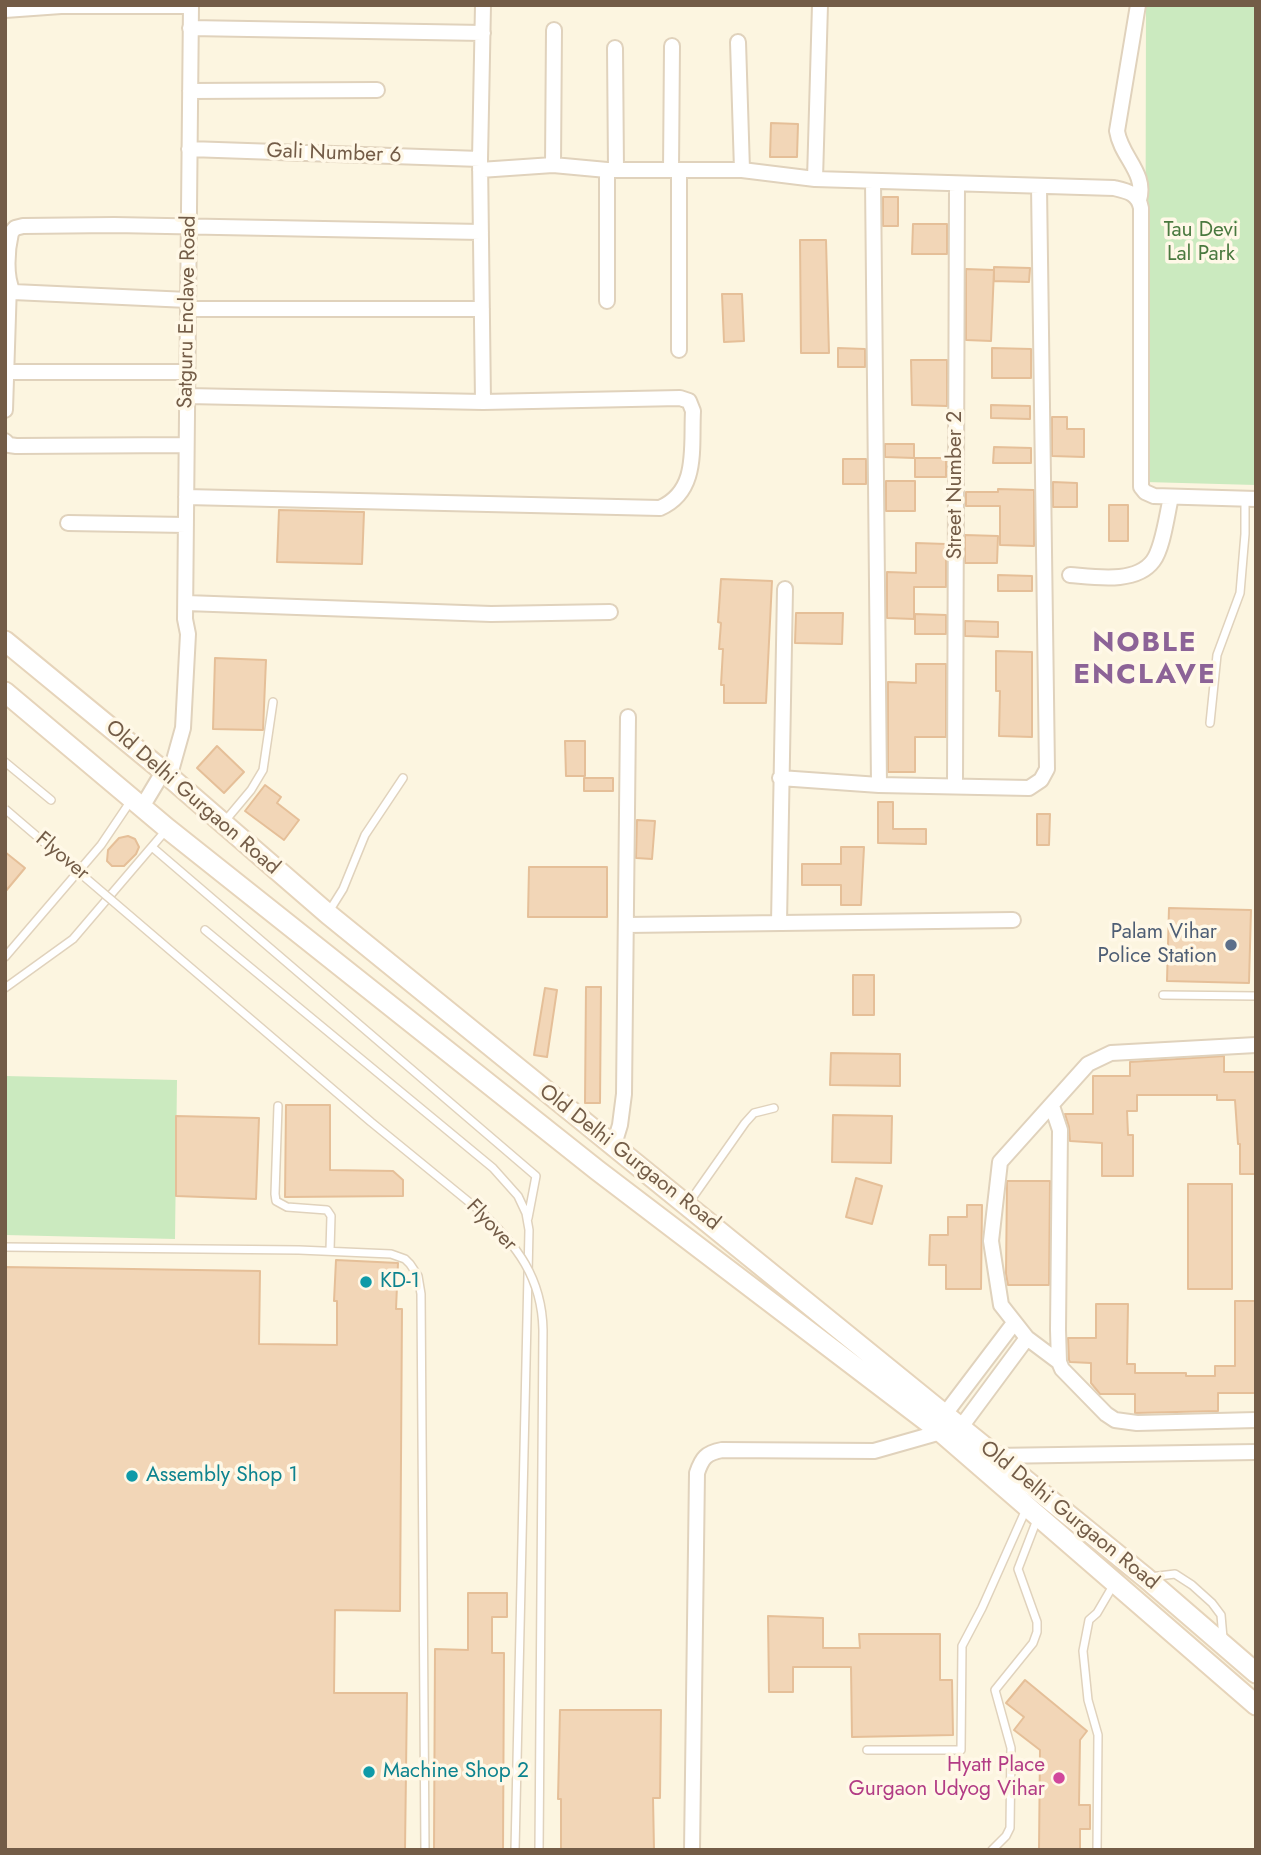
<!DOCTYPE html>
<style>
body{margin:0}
#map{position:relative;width:1261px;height:1855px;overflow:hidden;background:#fcf5e0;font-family:Jost,sans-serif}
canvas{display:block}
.frame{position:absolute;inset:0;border:7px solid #735c47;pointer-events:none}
</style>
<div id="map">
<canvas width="1261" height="1855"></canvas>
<div class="frame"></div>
</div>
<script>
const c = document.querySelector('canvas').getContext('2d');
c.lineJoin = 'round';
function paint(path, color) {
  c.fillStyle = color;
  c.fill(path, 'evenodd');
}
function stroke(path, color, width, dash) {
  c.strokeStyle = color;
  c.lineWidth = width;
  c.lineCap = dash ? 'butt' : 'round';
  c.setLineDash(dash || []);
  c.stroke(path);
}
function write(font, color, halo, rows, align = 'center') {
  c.font = font + ' Jost,sans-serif';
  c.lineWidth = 7;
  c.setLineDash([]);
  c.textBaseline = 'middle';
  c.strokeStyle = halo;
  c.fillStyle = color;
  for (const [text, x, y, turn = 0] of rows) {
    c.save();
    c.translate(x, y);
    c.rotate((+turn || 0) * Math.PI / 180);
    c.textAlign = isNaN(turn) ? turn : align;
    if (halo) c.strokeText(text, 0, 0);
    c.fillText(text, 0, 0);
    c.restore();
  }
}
const green = new Path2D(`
 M1146,5H1256V485L1145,482Z
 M5,1076L177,1080L175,1239L5,1235Z`);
const building = new Path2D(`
 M771,123L798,124L797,157H770Z
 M883,197H898V226H883Z
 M913,224H947V254H912Z
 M800,240H826L829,353H801Z
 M994,267L1030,268L1029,282L994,281Z
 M966,269L994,270L991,341L966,340Z
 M722,294H742L744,341L724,342Z
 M838,348L865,349V367H838Z
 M992,348L1031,349V378H992Z
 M911,360H947V406L912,405Z
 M991,405L1030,406V419L991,418Z
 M1052,417H1067V429H1084V457L1052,456Z
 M885,444H914V458L885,457Z
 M994,447L1031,448V463H993Z
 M915,458H946V477H915Z
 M843,459H866V484H843Z
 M886,481H915V511H886Z
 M1053,482L1077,483V507H1053Z
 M998,489L1034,490V546L1000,545V506H966V492H998Z
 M1109,505H1128V541H1109Z
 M279,510L364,512L362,564L277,562Z
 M965,535L998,536L997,563H965Z
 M916,543L946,544V587H914V619L887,618V572L916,573Z
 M998,575L1032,576V591H998Z
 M721,579L772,581L766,703H724V685H721L723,649H719L721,623L718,622Z
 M796,613H843L842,644L795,643Z
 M915,614L946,615V634H915Z
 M965,621L998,622V637L965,636Z
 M996,651L1032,652V737L999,736L1000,691H996Z
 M215,658L266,660L263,730L213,729Z
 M916,664H946V737H915V772H888V682L916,683Z
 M565,741H585V776H566Z
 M217,746L244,772L224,793L197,768Z
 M584,778H613V791H584Z
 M265,785L281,797L277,803L299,820L284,840L245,811Z
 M878,802H893V829H926V844L878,843Z
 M1037,814H1050L1049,845H1037Z
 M637,820L655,821L652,859L636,858Z
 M128,836L135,839L139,847L136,854L124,866H112L107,861L108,850L119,838Z
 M841,847H864L861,905H841V885H802V864H841Z
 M5,852L25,868L5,892Z
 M529,867H607V917H528Z
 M1169,908L1251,910L1249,983L1167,981Z
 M853,975H874V1015H853Z
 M586,987H601L600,1103H585Z
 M545,988L557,990L547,1057L534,1055Z
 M831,1053L900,1054V1086L830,1085Z
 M1224,1056V1072H1256V1174H1240V1144H1238L1235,1100H1217V1095H1137V1111H1127L1128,1135H1133V1176H1102V1143L1070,1141L1069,1127L1065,1114H1093V1076H1130V1062Z
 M286,1105H330V1170L393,1171L403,1180V1196L285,1197Z
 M833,1115L892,1116L891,1163L832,1162Z
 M176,1116L259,1118L256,1199L176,1196Z
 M856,1178L882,1186L872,1224L846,1217Z
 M1007,1181H1050L1049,1285H1008L1006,1274Z
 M1188,1184H1232V1289H1188Z
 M967,1205H982L981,1289H946V1265H929L930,1235H948V1217H967Z
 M336,1260L398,1263L396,1309H402L400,1611L335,1610L334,1693H407L405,1850H5V1267L260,1271L259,1344L337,1345V1301H334Z
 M1235,1301H1256L1255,1393H1218V1411L1135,1413V1394H1100L1091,1383V1363L1070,1362L1069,1360L1068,1338H1096V1304H1128L1127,1364H1135V1373H1186V1376H1215V1366H1235Z
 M468,1593H507V1617H492V1653H504L503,1850H434L435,1649L468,1650Z
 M768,1616L823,1618V1648H860L859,1634H940V1680H952L953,1735L852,1737L851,1667H793V1692H769Z
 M1025,1680L1087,1731L1080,1740L1079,1805H1090V1829H1080V1850H1039L1040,1750L1014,1730L1024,1717L1006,1703Z
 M560,1710H661L660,1798H653L654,1850H561V1799H558Z`);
const service = new Path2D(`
 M1210,723L1217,655L1240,593L1245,534V499
 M5,762L51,800
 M225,821L251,790L263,770L273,702
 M152,847L536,1176L528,1218
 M328,913L343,889L365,835L403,778
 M205,930L493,1168L518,1196L526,1213L529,1230L515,1850
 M5,957L101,845L132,799
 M5,988L73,939L167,829
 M1163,995L1256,996
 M278,1106L275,1194L276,1201L287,1207L327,1210L331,1216L330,1250
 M688,1204L745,1123L754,1113L774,1108
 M5,1247L299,1250L391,1254L405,1259L410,1264L418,1276L421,1294L425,1850
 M1150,1577L1175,1574L1192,1585L1212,1603L1221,1615L1223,1638
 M867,1750H961L962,1646L982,1608L1027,1507
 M992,1850L1006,1836L1010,1828L1011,1748L995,1690L1033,1643L1037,1632V1622L1018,1569L1038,1517
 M1097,1850L1098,1735L1088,1700L1083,1651L1089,1620L1097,1613L1114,1584`);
const minor = new Path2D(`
 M1138,5L1117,131C1121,157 1147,173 1139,200
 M5,10L61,6H191
 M190,28L483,33
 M738,42L742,170
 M615,48L616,170
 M190,91L377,90
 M189,149L480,159
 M553,165L554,30
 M480,170L553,165L607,170H742L815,179L1114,188C1127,191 1138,193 1141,208V487L1145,492L1154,496L1256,499
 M607,170V301
 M671,170L672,46
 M815,179L820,5
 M873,181L879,785
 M188,300L13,292C5,277 7,250 11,233L15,228L23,226L114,225L481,232
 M188,309H482
 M679,350V170
 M5,372H187
 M483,402L480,159L483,5
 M5,410L9,284
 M5,441L9,445L16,446L186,445
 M186,497L660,508C699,491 691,448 693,411L689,401L680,398L483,402L187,396
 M68,523L186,525
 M1070,575C1095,577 1136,584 1153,561C1163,548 1167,514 1171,497
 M186,603L491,614L610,612
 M169,778L183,728L188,634L185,619L191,5
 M780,778L879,785L1029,788L1041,780L1047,769L1039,186
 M955,785L957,184
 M142,807L163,772
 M779,923L785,589
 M627,925L1013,920
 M1052,1106L1060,1130L1058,1330L1059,1362L1062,1369L1106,1414L1115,1420L1137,1423L1256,1420
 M613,1148L620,1125L624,1094L628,717
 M1059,1362L1027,1338L1001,1305L991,1241L1000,1162L1088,1064L1111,1053L1256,1045
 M945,1414L1014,1323
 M961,1427L1027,1338
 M993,1456L1256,1452
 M692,1850L697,1473C702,1458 706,1453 722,1450L874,1451L941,1432`);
const secondary = new Path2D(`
 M5,641L157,766L328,914L1146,1578L1256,1673
 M5,692L168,829L597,1170L941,1432L1256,1705`);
const serviceBridge = new Path2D(`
 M5,809L371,1122L480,1211C517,1245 542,1278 543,1330L539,1850`);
const markers = [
 [1231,945,7,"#5c6f8a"],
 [366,1282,7,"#0f9aa8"],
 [132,1476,7,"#0f9aa8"],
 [369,1772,7,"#0f9aa8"],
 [1059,1778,7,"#d1479c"]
];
const streetNames = [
 ["Gali Number 6",334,154,2],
 ["Satguru Enclave Road",188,312,-89],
 ["Street Number 2",956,485,-90],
 ["Old Delhi Gurgaon Road",192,798,41],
 ["Flyover",62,857,40],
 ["Old Delhi Gurgaon Road",629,1158,38],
 ["Flyover",491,1226,46],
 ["Old Delhi Gurgaon Road",1069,1516,39]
];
const parkNames = [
 ["Tau Devi",1201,231],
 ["Lal Park",1201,255]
];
const serviceNames = [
 ["Palam Vihar",1217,933],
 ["Police Station",1217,957]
];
const cultureNames = [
 ["KD-1",380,1282],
 ["Assembly Shop 1",146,1476],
 ["Machine Shop 2",383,1772]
];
const hotelNames = [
 ["Hyatt Place",1045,1766],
 ["Gurgaon Udyog Vihar",1045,1790]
];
const districtNames = [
 ["NOBLE",1145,644],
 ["ENCLAVE",1145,676]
];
paint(green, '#cbeabf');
paint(building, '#f2d6b7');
stroke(building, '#e5bf98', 2);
stroke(service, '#e0d2bc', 10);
stroke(minor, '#e0d2bc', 18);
stroke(secondary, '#e6d4ba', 23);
stroke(service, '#fff', 7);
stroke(minor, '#fff', 14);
stroke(secondary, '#fff', 19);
stroke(serviceBridge, '#e0d2bc', 10, []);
stroke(serviceBridge, '#fff', 7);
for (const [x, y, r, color] of markers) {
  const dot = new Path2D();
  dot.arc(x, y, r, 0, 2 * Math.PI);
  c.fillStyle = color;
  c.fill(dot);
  stroke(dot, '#fff8e7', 2.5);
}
write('21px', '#735c47', '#fff8e7', streetNames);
write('21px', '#4a793f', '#fff8e7', parkNames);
write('21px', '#4e5e75', '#fff8e7', serviceNames, 'right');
write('21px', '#0d838f', '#fff8e7', cultureNames, 'left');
write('21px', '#b23c85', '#fff8e7', hotelNames, 'right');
c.letterSpacing = '2px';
write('bold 28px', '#8c6397', '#fff8e7', districtNames);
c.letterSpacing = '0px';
</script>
